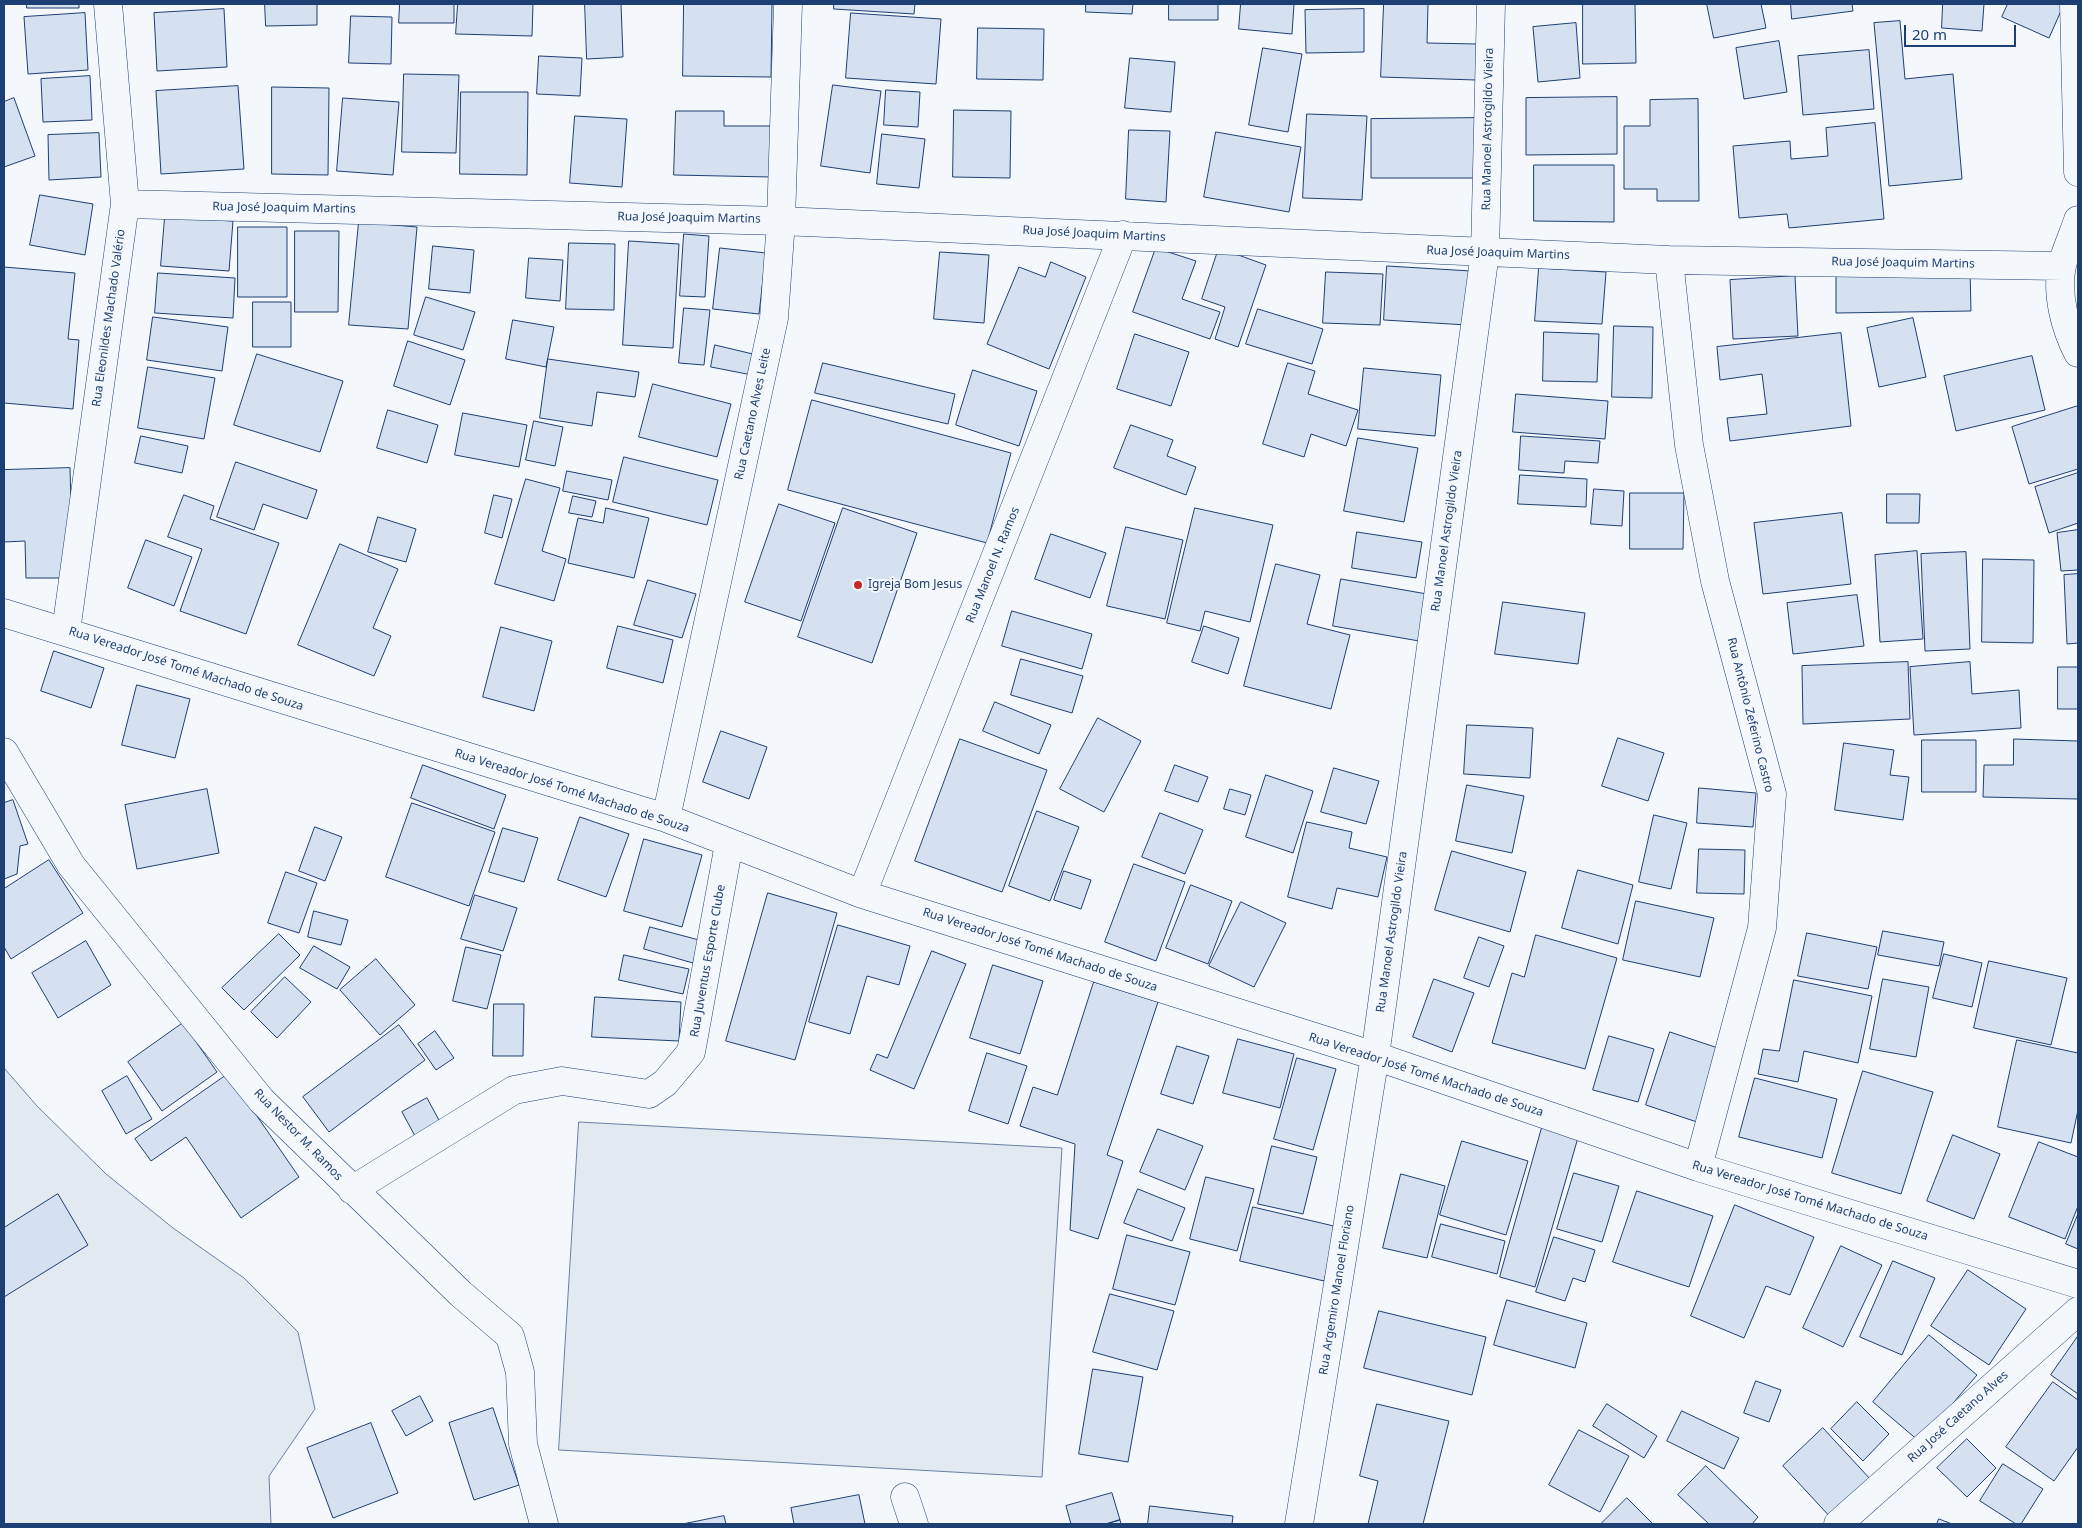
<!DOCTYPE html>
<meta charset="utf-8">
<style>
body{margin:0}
#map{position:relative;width:2082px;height:1528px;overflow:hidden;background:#f4f7fb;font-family:"Noto Sans",sans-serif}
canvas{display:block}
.frame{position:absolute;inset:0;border:5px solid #1d3f73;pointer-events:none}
.scale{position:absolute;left:1904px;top:25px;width:112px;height:22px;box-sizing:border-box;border:2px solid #1d3f73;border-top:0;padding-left:6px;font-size:15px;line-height:18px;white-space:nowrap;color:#1d3f73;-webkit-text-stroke:4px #f4f7fb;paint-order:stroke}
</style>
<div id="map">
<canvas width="2082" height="1528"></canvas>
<div class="frame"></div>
<div class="scale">20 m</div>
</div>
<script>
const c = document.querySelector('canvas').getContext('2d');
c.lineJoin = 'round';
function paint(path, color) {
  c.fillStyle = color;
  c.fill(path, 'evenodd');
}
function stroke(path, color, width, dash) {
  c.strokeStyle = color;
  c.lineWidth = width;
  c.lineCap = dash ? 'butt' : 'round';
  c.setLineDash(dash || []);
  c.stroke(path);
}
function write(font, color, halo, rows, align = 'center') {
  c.font = font + ' "Noto Sans",sans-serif';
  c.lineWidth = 4;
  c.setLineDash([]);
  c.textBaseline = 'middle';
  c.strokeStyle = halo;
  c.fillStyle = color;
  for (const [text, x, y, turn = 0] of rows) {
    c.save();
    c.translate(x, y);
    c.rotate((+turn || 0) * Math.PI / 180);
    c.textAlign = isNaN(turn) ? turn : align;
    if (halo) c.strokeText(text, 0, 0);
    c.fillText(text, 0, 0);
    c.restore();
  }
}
const green = new Path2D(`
 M4,1068L37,1106L106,1174L173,1228L244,1278L298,1332L315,1409L269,1476L271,1524H4Z
 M579,1122L1062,1148L1042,1477L559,1450Z`);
const building = new Path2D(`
 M27,4H79V8H27Z
 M265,4H317V25L266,26Z
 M400,4H454V23H399Z
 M458,4H533L532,36L456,34Z
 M585,4H621L623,57L587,59Z
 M684,4H772L771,77L683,76Z
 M834,4H915L914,14L834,9Z
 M1086,4H1133L1132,14L1086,12Z
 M1169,4H1218V20H1169Z
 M1241,4H1294L1292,34L1239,29Z
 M1384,4H1428L1427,43L1477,44L1476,80L1381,77Z
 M1583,4H1635L1636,63L1583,64Z
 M1707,4H1761L1766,28L1714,38Z
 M1791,4H1852L1853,11L1792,19Z
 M1943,4H1984L1982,31L1942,28Z
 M2008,4H2064L2049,38L2002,17Z
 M224,9L227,67L157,71L154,13Z
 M1364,9V52L1306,53L1305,10Z
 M85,13L88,70L28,74L24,17Z
 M851,13L941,19L936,84L846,78Z
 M351,16L392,17L391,64L349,63Z
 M1900,21L1905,79L1953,74L1962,179L1889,186L1874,23Z
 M1576,23L1580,78L1538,82L1533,27Z
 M978,28L1044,29L1043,80L977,79Z
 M1779,41L1787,92L1744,99L1736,48Z
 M1263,48L1302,54L1288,132L1249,125Z
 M1869,50L1874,109L1803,115L1798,56Z
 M539,56L582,58L580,96L537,94Z
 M1130,58L1175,62L1171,112L1125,108Z
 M404,74L459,75L456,153L402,152Z
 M90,76L92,120L43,122L41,79Z
 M833,85L881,91L870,173L821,166Z
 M238,86L244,169L161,174L156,91Z
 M272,87L329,88L328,175L272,174Z
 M886,90L920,92L918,127L884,125Z
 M461,92H528L527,175L460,174Z
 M1617,97V154L1526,155V98Z
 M14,98L35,156L4,167V102Z
 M343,98L399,102L393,175L337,171Z
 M1698,99L1699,201H1657V189H1624V126H1650V100Z
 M954,110L1011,111L1010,178L953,177Z
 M676,111H724V126H772L771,177L674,175Z
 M1307,114L1367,116L1362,200L1303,198Z
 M575,116L627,119L622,187L570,183Z
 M1481,118V178H1371V119Z
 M1875,123L1884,219L1789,228L1787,214L1739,218L1733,146L1790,141L1791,159L1828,156L1826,128Z
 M1129,130L1170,131L1166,202L1126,199Z
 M1216,132L1301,147L1289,212L1204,197Z
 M99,133L101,177L49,180L48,135Z
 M882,134L925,139L919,188L877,184Z
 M1534,165H1614V222L1534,221Z
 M40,195L93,204L85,255L30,245Z
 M165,217L233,221L229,271L161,266Z
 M359,222L417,227L408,329L349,325Z
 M238,227H287V297H238Z
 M295,231H339L338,312H295Z
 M684,234L709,236L705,297L680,296Z
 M629,241L679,244L673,348L623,345Z
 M569,243L615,244L614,310L566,309Z
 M433,246L474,250L470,293L429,289Z
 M720,248L766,253L759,314L713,309Z
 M1156,248L1196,261L1182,299L1220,312L1210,339L1133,312Z
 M1219,248L1266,265L1238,347L1215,339L1225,307L1202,299Z
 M940,252L989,255L984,323L934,319Z
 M529,258L563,260L560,301L526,298Z
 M1051,262L1086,277L1049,369L987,344L1019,267L1045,277Z
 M1387,266L1471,271L1467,325L1384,320Z
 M4,267L75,273L68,339L79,340L73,409L4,403Z
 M1539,268L1606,272L1602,324L1535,321Z
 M1970,270L1971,311L1836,313V272Z
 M1326,272L1383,274L1380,325L1323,323Z
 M158,273L235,278L233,318L155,313Z
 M1795,276L1798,336L1733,339L1730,280Z
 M426,297L475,312L463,350L414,335Z
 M253,302H291V347H253Z
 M684,308L710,310L704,365L679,363Z
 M1258,309L1323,329L1312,364L1246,344Z
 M153,317L228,327L222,371L147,360Z
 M1913,318L1926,377L1879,387L1867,328Z
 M513,320L554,327L546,367L506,359Z
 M1614,326L1653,327L1652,398L1612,397Z
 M1544,332L1599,334L1597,382L1543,381Z
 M1841,333L1851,426L1730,441L1727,418L1767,414L1762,374L1720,380L1717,347Z
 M1135,334L1189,352L1171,406L1117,389Z
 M408,341L465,360L450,405L394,386Z
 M715,345L757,355L752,375L711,367Z
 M257,354L343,381L320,452L234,425Z
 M2032,356L2045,410L1956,431L1944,376Z
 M548,359L639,372L635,397L597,392L592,426L540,418Z
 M823,363L955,394L948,424L815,393Z
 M1288,363L1315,371L1308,394L1358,410L1346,446L1311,434L1304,457L1263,444Z
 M148,367L215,378L204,439L138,428Z
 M1364,368L1441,375L1435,436L1358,429Z
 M973,370L1037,391L1019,446L956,425Z
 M653,384L731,404L717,457L639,437Z
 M1516,394L1608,401L1605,439L1513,432Z
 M812,400L1011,453L987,543L788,490Z
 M2078,406V469L2029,484L2012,427Z
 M388,410L438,425L427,463L377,448Z
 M463,413L527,425L519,467L455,455Z
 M534,421L563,427L555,466L526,460Z
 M1131,425L1173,440L1167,456L1196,467L1186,495L1114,468Z
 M141,436L188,446L182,473L135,463Z
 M1521,436L1600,441L1598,463L1565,461L1564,473L1519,470Z
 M1358,438L1418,448L1404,522L1344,511Z
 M624,457L718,480L707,525L613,502Z
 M236,462L317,490L307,519L263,504L254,530L217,517Z
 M70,468L73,578H26L25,541L4,542V470Z
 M567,471L612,480L608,500L563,491Z
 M2078,473V523L2049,533L2035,487Z
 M1520,475L1587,479L1586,507L1518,504Z
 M526,479L560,488L542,551L566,559L554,601L495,584Z
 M1594,489L1624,491L1622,526L1591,524Z
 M1630,493H1684L1683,549H1630Z
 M1887,494H1920L1919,523H1887Z
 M184,495L214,506L210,519L279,543L246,634L180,611L202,549L168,537Z
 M494,495L512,499L502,538L485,533Z
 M573,496L596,501L592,517L569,513Z
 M779,504L835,523L801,621L745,602Z
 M606,508L649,518L634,578L568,563L578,518L603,523Z
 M843,508L917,533L872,663L798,637Z
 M1195,508L1273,525L1250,622L1205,611L1200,631L1167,623Z
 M1842,513L1851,584L1763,594L1754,523Z
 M378,517L416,529L406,562L368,552Z
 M1126,527L1183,540L1165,619L1107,606Z
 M2078,530V570L2061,571L2057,533Z
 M1357,532L1422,542L1416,578L1352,568Z
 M1051,534L1106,553L1090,598L1035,579Z
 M146,540L192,557L174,606L128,588Z
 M340,544L398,569L373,628L391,636L374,676L298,645Z
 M1917,551L1923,639L1880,642L1875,555Z
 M1966,552L1970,649L1925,651L1921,554Z
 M1983,559L2034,560L2033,643L1982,642Z
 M1276,564L1320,575L1307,624L1350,635L1331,709L1244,686Z
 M2078,574V643L2067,644L2064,575Z
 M1341,579L1427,594L1419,641L1333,626Z
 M648,580L696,594L682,638L634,625Z
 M1857,595L1864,646L1793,654L1787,603Z
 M1503,602L1585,613L1578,664L1495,654Z
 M1012,611L1092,634L1082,669L1002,646Z
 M618,626L673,640L663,683L607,668Z
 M1204,626L1239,638L1228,674L1192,662Z
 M501,627L552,641L534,711L483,697Z
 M54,651L104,668L91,708L41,691Z
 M1021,659L1083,676L1072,713L1011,695Z
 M1908,662L1910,719L1803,724L1802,666Z
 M1970,662L1972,694L2019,690L2021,728L1914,735L1910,667Z
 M2058,667H2078V709H2058Z
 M137,685L190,699L175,758L122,745Z
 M995,702L1051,725L1039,754L983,731Z
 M1098,718L1141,741L1104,812L1060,789Z
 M1467,725L1533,728L1530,778L1464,774Z
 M721,731L767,747L749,799L703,782Z
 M1618,738L1664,753L1648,801L1602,786Z
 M960,739L1047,770L1002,892L915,861Z
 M2014,739L2078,741V799L1983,797L1984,765H2013Z
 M1922,740H1976V792H1922Z
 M1844,743L1894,750L1890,775L1909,777L1903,820L1835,810Z
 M423,765L506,795L494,829L411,798Z
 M1175,765L1208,777L1198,802L1165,791Z
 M1334,768L1379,781L1366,824L1321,812Z
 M1266,775L1313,791L1293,853L1246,837Z
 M1467,785L1524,796L1512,853L1456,841Z
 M1699,788L1756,793L1753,827L1697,823Z
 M207,789L219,853L137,869L125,805Z
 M1230,789L1251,795L1245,815L1224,809Z
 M13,800L28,844L20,846L17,874L4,879V803Z
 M412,803L495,832L469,906L386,877Z
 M1037,811L1079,827L1050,901L1009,886Z
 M1160,813L1203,830L1185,874L1142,857Z
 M1654,815L1687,823L1671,889L1639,882Z
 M580,817L629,834L606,897L558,880Z
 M1307,822L1352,832L1349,848L1387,857L1378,897L1337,888L1332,909L1288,897Z
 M315,827L342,837L325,881L299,871Z
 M503,828L538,838L524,882L489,872Z
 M644,839L702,855L682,927L624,911Z
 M1699,849L1745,850L1744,894L1697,893Z
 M1452,851L1526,872L1510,932L1435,910Z
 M49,860L83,913L11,959L4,947V889Z
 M1134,864L1185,882L1156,961L1105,942Z
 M1578,870L1633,885L1618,944L1562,928Z
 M1064,871L1091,880L1081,909L1054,900Z
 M286,872L317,883L299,933L268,923Z
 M1191,885L1232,901L1208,964L1166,948Z
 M768,893L837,913L795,1060L726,1041Z
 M475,895L517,908L503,951L461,939Z
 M1636,901L1714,918L1700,977L1623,960Z
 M1241,902L1286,923L1254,987L1209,966Z
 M314,911L348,920L341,945L308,937Z
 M838,925L910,946L899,985L867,976L850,1034L809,1022Z
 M650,927L699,940L693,963L644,949Z
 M1883,931L1944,942L1939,966L1878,955Z
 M1807,933L1877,947L1868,989L1798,976Z
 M279,934L300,955L244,1010L222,988Z
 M1536,935L1617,958L1585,1069L1492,1043L1512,973L1524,977Z
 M1479,937L1504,946L1489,987L1464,978Z
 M86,941L111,985L58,1018L32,973Z
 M314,946L350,967L337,989L300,968Z
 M466,947L501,955L487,1009L453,1001Z
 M932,951L966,964L914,1089L870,1070L877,1054L887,1058Z
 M1944,954L1982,963L1972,1007L1933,998Z
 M624,955L689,969L683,994L619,980Z
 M376,959L415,1005L380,1035L340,990Z
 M1989,961L2067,978L2051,1045L1974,1028Z
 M993,965L1043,981L1020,1054L970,1038Z
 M285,977L311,1002L277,1038L251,1012Z
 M1434,979L1474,993L1452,1052L1413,1037Z
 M1883,979L1929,987L1916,1057L1870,1049Z
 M1794,980L1872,996L1858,1063L1804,1051L1798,1082L1758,1074L1763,1049L1779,1051Z
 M1094,982L1158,1002L1107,1155L1123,1161L1098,1239L1070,1230L1075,1144L1020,1126L1033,1087L1057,1095Z
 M595,997L681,1002L679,1041L592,1037Z
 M494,1004H524L523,1056H493Z
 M183,1023L217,1072L162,1111L128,1062Z
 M399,1025L425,1060L329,1132L303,1097Z
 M435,1031L454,1058L436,1070L418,1044Z
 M1670,1032L1724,1050L1700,1123L1646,1105Z
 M1609,1036L1654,1049L1638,1102L1593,1090Z
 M1238,1039L1294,1054L1280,1108L1223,1093Z
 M2017,1040L2078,1053V1110L2071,1143L1998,1127Z
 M1177,1046L1209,1056L1193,1104L1161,1094Z
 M987,1053L1027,1066L1008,1124L969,1111Z
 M1297,1058L1336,1069L1313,1150L1274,1139Z
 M1863,1071L1933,1092L1901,1194L1832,1173Z
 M228,1074L299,1177L241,1218L186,1137L151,1161L135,1139Z
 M127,1076L152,1119L126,1134L102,1091Z
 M1755,1078L1837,1099L1822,1158L1739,1137Z
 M427,1098L440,1122L415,1136L402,1112Z
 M1543,1124L1579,1134L1535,1287L1500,1277Z
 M1158,1129L1203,1146L1185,1190L1140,1172Z
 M1953,1135L2000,1154L1974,1219L1927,1201Z
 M1462,1141L1528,1161L1506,1235L1440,1215Z
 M2039,1142L2078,1157V1206L2065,1239L2009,1217Z
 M1272,1146L1317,1157L1303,1214L1258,1204Z
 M1574,1173L1619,1186L1602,1242L1557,1229Z
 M1401,1174L1445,1186L1427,1258L1383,1248Z
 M1206,1177L1254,1189L1237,1251L1190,1239Z
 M1138,1189L1185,1208L1172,1241L1124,1223Z
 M1637,1191L1713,1216L1689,1287L1613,1262Z
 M58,1194L88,1245L4,1297V1228Z
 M1735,1205L1814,1237L1790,1295L1766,1286L1744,1338L1691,1316Z
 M1253,1207L1338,1227L1324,1281L1240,1261Z
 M2078,1214V1249L2066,1244Z
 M1441,1224L1505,1241L1497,1274L1432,1257Z
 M1127,1235L1190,1252L1175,1305L1113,1289Z
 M1554,1237L1595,1250L1585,1282L1573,1278L1565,1301L1536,1292Z
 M1841,1246L1882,1265L1843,1347L1803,1328Z
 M1893,1261L1935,1278L1902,1355L1860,1337Z
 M1968,1270L2026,1309L1989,1365L1931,1326Z
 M1110,1294L1174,1311L1157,1370L1093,1352Z
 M1507,1300L1587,1323L1575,1368L1494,1345Z
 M1379,1311L1486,1337L1472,1395L1364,1368Z
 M1929,1335L1977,1375L1920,1442L1873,1402Z
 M2078,1336V1394L2051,1375Z
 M1093,1369L1143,1377L1128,1462L1079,1454Z
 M1756,1381L1781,1390L1769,1422L1744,1413Z
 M2053,1382L2078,1400V1447L2054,1481L2006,1447Z
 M420,1396L433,1421L406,1436L392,1411Z
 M1857,1402L1889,1434L1863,1461L1831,1429Z
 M1377,1404L1449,1421L1423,1524H1368L1378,1481L1360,1476Z
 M1607,1404L1657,1436L1644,1458L1593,1426Z
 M493,1408L519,1485L474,1500L449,1423Z
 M1682,1411L1739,1438L1724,1469L1667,1441Z
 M371,1423L398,1493L333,1518L307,1448Z
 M1823,1428L1872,1481L1832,1519L1783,1466Z
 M1579,1430L1629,1456L1600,1512L1549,1485Z
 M1967,1439L1996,1468L1967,1497L1937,1468Z
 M2003,1464L2043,1489L2021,1524H2016L1980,1501Z
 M1706,1466L1758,1517L1752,1524H1709L1678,1495Z
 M1112,1493L1120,1520L1106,1524H1071L1066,1506Z
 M859,1495L865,1524H794L791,1508Z
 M1627,1498L1653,1524H1601Z
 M1150,1506L1233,1516L1232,1524H1148Z
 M724,1516L726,1524H683Z
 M1939,1519L1952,1524H1937Z
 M1120,1520L1121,1524H1106Z`);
const minor = new Path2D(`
 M2074,4L2078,172
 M125,204L781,221L1669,260L2062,266
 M2078,220C2073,235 2066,250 2062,265C2056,294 2065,328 2078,353
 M1669,260L1689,445L1715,581L1772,794L1762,928L1698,1167
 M4,613L666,818L862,894L1375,1056L1698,1167L2078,1284
 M66,631L125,204L108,4
 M4,752L71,865L262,1101L461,1294L510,1336L520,1372L523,1444L544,1524
 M666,818L774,318L781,221L788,4
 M862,894L1123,235
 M352,1190L514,1090L562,1081L649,1094L665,1083L691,1052L729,844
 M905,1497L914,1524
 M1299,1524L1375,1056L1485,253L1491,4`);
const tertiary = new Path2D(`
 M1838,1524L2078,1311`);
const markers = [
 [858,585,5,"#c62828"]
];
const streetNames = [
 ["Rua Manoel Astrogildo Vieira",1488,129,-89],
 ["Rua José Joaquim Martins",284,208,1],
 ["Rua José Joaquim Martins",689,218,1],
 ["Rua José Joaquim Martins",1094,234,3],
 ["Rua José Joaquim Martins",1498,253,2],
 ["Rua José Joaquim Martins",1903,263,1],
 ["Rua Eleonildes Machado Valério",109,318,-82],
 ["Rua Caetano Alves Leite",753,414,-78],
 ["Rua Manoel Astrogildo Vieira",1447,531,-82],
 ["Rua Manoel N. Ramos",993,565,-68],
 ["Rua Vereador José Tomé Machado de Souza",186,669,18],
 ["Rua Antônio Zeferino Castro",1750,715,76],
 ["Rua Vereador José Tomé Machado de Souza",572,791,18],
 ["Rua Manoel Astrogildo Vieira",1392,932,-82],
 ["Rua Vereador José Tomé Machado de Souza",1040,950,18],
 ["Rua Juventus Esporte Clube",708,961,-80],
 ["Rua Vereador José Tomé Machado de Souza",1426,1075,18],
 ["Rua Nestor M. Ramos",298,1135,46],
 ["Rua Vereador José Tomé Machado de Souza",1810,1201,17],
 ["Rua Argemiro Manoel Floriano",1337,1290,-81],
 ["Rua José Caetano Alves",1958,1417,-42]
];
const poiNames = [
 ["Igreja Bom Jesus",868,585]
];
paint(green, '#e3e9f0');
stroke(green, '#687fa3', 1);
paint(building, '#d5e0f0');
stroke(building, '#1d3f73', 1);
stroke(minor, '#1d3f73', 29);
stroke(tertiary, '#1d3f73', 29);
stroke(minor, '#f4f7fb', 28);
stroke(tertiary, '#f4f7fb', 28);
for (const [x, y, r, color] of markers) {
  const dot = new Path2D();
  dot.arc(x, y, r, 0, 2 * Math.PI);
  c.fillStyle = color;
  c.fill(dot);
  stroke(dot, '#f4f7fb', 2);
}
write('12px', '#1d3f73', '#f4f7fb', streetNames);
write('12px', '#1d3f73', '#f4f7fb', poiNames, 'left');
</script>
